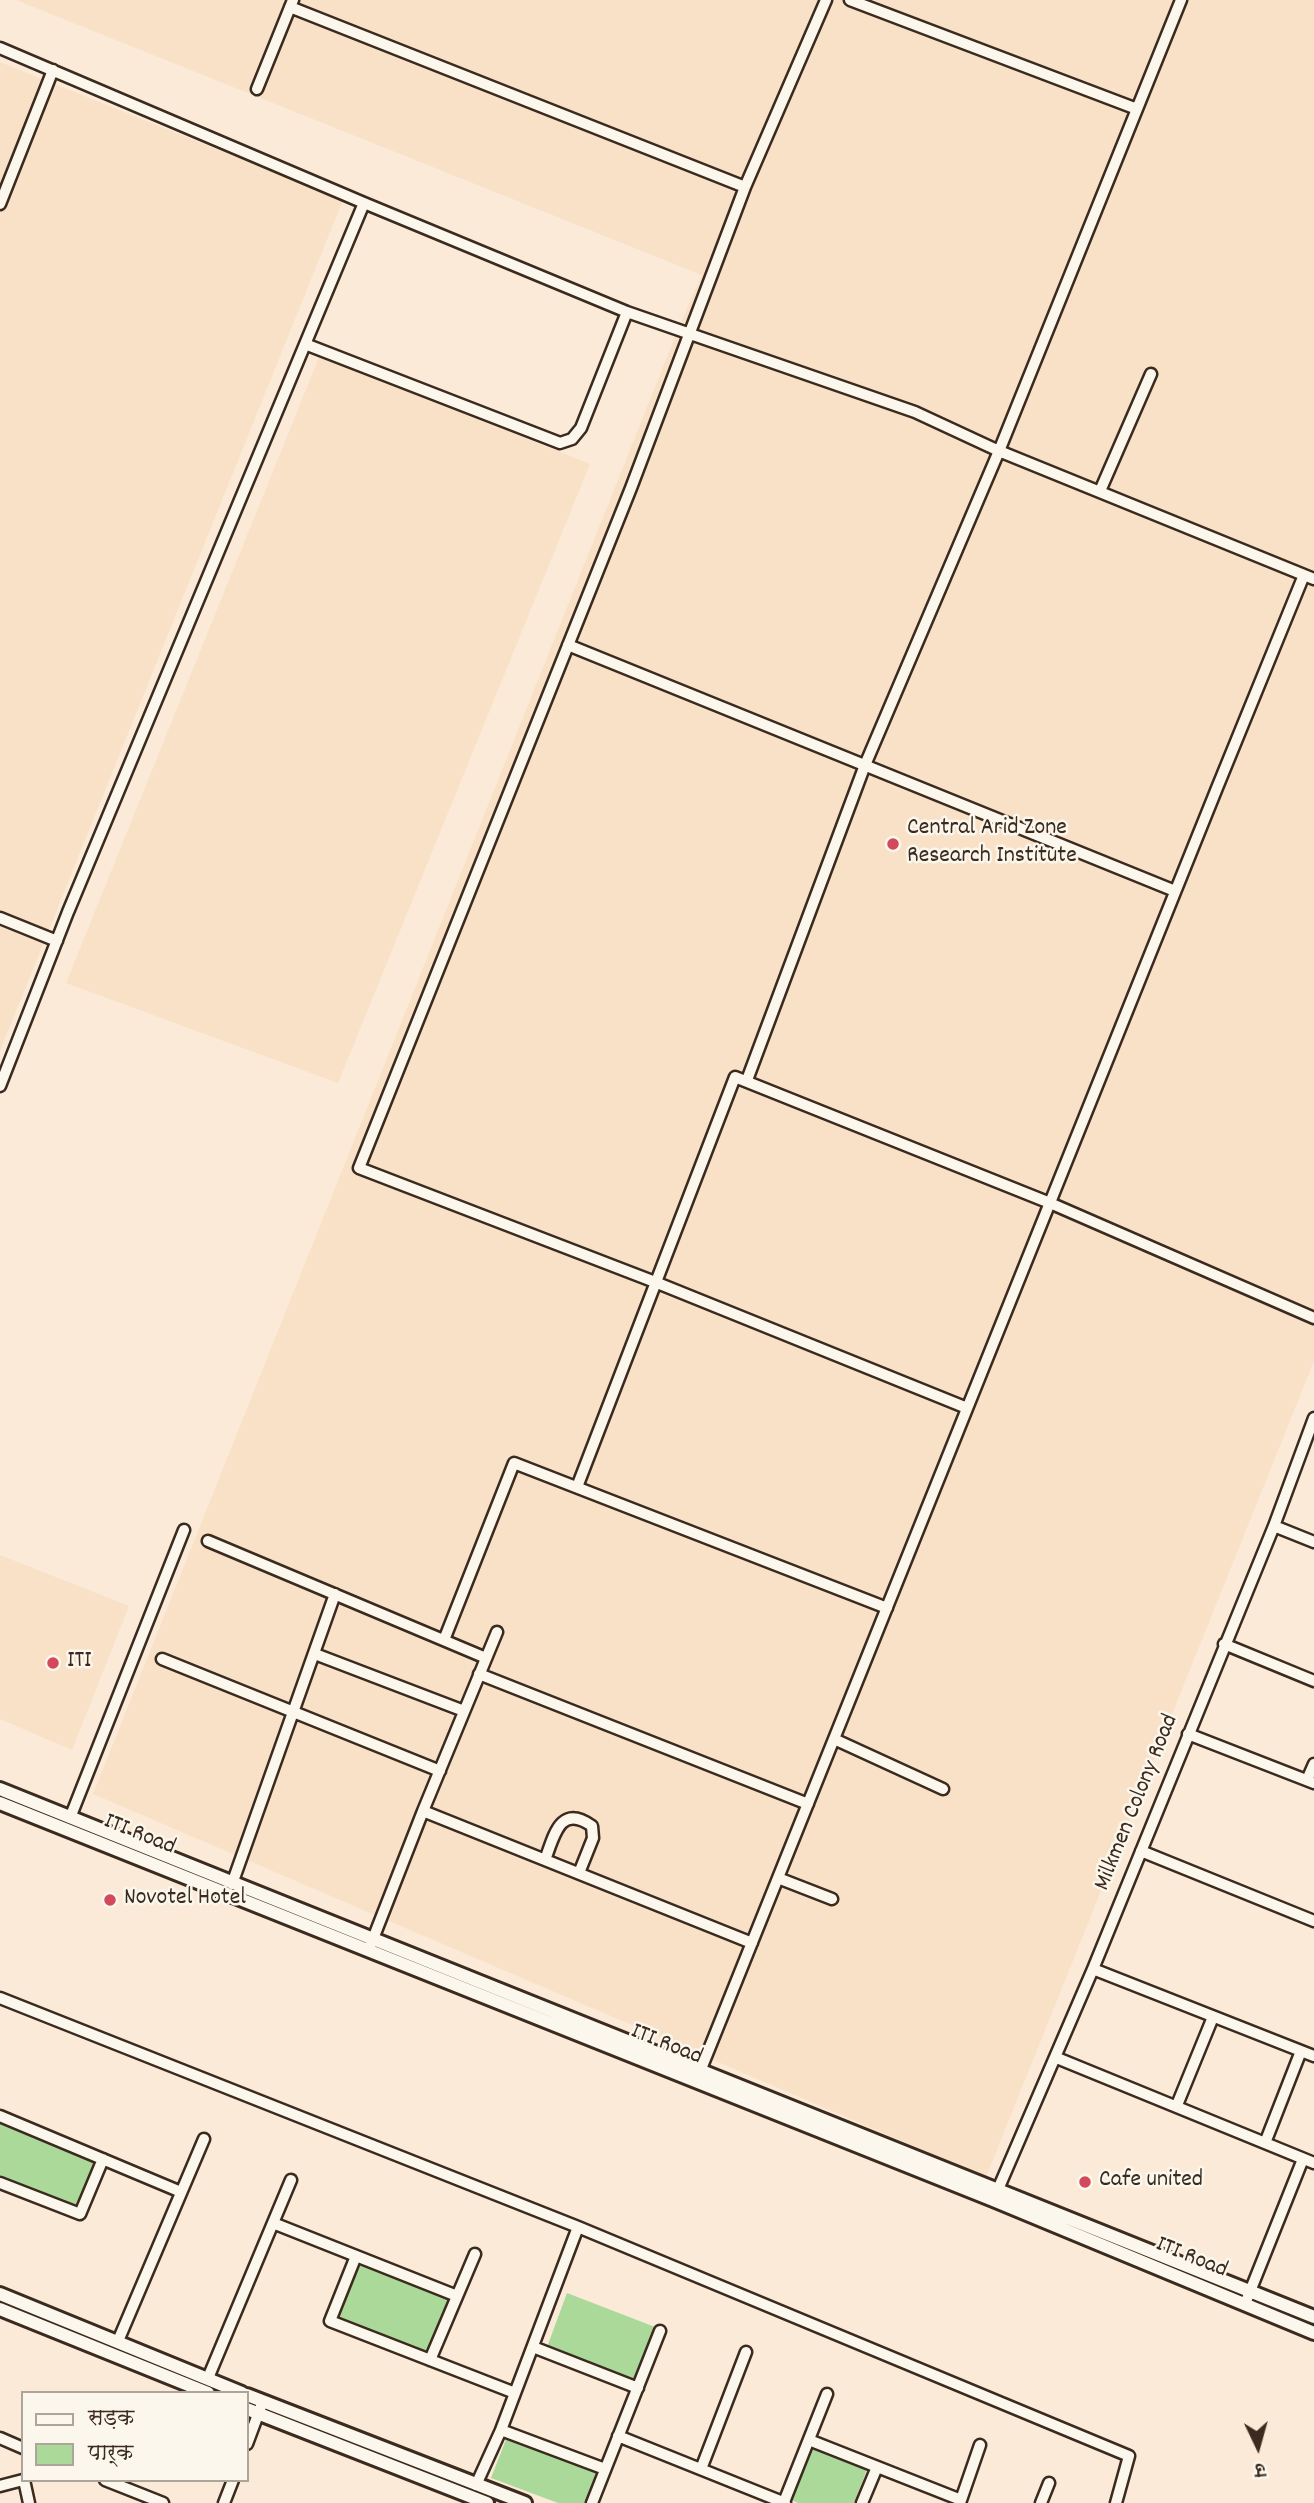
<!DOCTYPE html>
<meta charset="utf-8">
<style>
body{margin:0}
#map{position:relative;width:1314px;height:2503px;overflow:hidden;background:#faead7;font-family:Dekko,"Playpen Sans Deva",sans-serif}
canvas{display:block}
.legend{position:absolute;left:21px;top:2391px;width:228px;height:91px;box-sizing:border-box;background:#fbf7ec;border:2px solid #aea59a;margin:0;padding:9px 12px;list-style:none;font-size:21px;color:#3b2a1e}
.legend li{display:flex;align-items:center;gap:14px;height:35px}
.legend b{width:35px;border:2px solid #aea59a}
.north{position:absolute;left:1223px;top:2412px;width:70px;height:70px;-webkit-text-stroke:5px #fbf7ec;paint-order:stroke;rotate:175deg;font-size:19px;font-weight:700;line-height:28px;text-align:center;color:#3b2a1e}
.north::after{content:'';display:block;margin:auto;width:24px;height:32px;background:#3b2a1e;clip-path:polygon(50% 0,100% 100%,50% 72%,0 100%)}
</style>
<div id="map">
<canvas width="1314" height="2503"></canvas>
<ul class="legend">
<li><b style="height:9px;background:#fbf7ec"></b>सड़क</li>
<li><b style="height:19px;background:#abd999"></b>पार्क</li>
</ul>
<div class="north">उ</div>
</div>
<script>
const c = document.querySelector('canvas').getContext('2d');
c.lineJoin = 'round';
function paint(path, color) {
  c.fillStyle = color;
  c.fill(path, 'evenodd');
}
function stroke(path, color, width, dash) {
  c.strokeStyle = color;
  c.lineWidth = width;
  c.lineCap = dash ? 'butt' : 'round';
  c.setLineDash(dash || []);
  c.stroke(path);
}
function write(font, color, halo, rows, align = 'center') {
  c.font = font + ' Dekko,sans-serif';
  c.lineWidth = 5;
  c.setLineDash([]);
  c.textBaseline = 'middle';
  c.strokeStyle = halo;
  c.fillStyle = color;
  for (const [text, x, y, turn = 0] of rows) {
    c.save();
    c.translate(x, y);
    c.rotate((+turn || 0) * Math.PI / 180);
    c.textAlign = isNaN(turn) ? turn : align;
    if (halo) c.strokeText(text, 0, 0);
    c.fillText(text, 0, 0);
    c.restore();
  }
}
const built = new Path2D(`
 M16,0H1314V1361L986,2177L93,1794L679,327L702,275Z
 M0,62L343,200L0,1051Z
 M320,355L590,464L338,1083L66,983Z
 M0,1555L129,1606L72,1750L0,1719Z`);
const green = new Path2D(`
 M0,2123L98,2162L79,2209L0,2178Z
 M356,2264L449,2299L429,2352L336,2317Z
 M567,2293L655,2327L635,2380L547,2347Z
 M507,2437L597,2471L585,2503H558L491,2478Z
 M812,2446L868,2467L854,2503H798L791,2500Z`);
const minor = new Path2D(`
 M826,0L745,187L631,488L359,1168L655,1282L967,1408
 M850,0L1137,109
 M290,7L745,187
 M0,48L364,203L627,312L915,412L999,451L1304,575
 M257,89L293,0
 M0,204L53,70
 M305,344L560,443L572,439L581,428L627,312
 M1100,491L1151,374
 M568,645L1175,891
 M0,918L57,941
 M747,1080L865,765L999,451L1181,0
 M0,1086L68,912L364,203
 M577,1487L735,1077L1050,1203L1314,1318
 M1274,1526L1314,1542
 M208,1541L486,1658
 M497,1632L423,1811L752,1943
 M444,1640L514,1463L887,1608
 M1224,1644L1314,1681
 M315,1654L464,1711
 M162,1659L440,1771
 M479,1674L808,1804
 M1188,1734L1314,1783
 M834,1739L943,1789
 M1307,1780L1314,1764
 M70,1818L184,1530
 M1141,1851L1314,1921
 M545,1860C554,1836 560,1803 592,1826L593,1838L579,1873
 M778,1878L832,1899
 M232,1884L335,1594
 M371,1944L423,1811
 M1093,1969L1314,2056
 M0,1998L578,2227L1129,2456L1116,2503
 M1057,2058L1314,2163
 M699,2074L1217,788L1304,575L1314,579
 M1177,2105L1213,2017
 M0,2116L181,2192
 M1265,2143L1301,2051
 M0,2183L80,2214L103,2159
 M996,2194L1093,1969L1274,1526L1314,1418
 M273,2223L457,2296
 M356,2256L330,2321L515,2393
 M1245,2304L1303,2159
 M118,2341L204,2139
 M533,2347L638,2388
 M430,2360L475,2254
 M208,2378L291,2180
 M501,2430L605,2469
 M618,2436L785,2503
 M0,2438L23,2448
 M809,2440L961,2500L960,2503
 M247,2444L263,2401
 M701,2469L746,2352
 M24,2480L29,2503
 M105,2480L163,2503
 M476,2485L501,2430L578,2227
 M0,2486L23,2480
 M961,2500L980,2445
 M784,2502L827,2394
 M224,2503L233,2480
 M592,2503L660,2331
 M862,2503L877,2467
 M1041,2503L1049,2483`);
const tertiary = new Path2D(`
 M0,1789L1314,2317
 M0,1803L993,2200L1314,2333
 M0,2294L242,2393
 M0,2309L208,2393
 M247,2395L525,2503
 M247,2409L487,2503`);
const markers = [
 [893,844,7,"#d1495b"],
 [53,1663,7,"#d1495b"],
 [110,1900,7,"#d1495b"],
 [1085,2182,7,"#d1495b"]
];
const poiNames = [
 ["Central Arid Zone",907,830],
 ["Research Institute",907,858],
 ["ITI",67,1663],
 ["Novotel Hotel",124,1900],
 ["Cafe united",1099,2182]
];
const streetNames = [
 ["Milkmen Colony Road",1138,1803,-68],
 ["ITI Road",139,1836,22],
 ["ITI Road",666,2046,22],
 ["ITI Road",1191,2259,22]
];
paint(built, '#f9e1c8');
paint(green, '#abd999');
stroke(minor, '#3b2a1e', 15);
stroke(tertiary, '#3b2a1e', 18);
stroke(minor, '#fbf7ec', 10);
stroke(tertiary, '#fbf7ec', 12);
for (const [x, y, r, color] of markers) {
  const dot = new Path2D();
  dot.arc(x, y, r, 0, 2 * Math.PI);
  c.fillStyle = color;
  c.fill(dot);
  stroke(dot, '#fbf7ec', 2.5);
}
write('24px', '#3b2a1e', '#fbf7ec', poiNames, 'left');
write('24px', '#3b2a1e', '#fbf7ec', streetNames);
</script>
